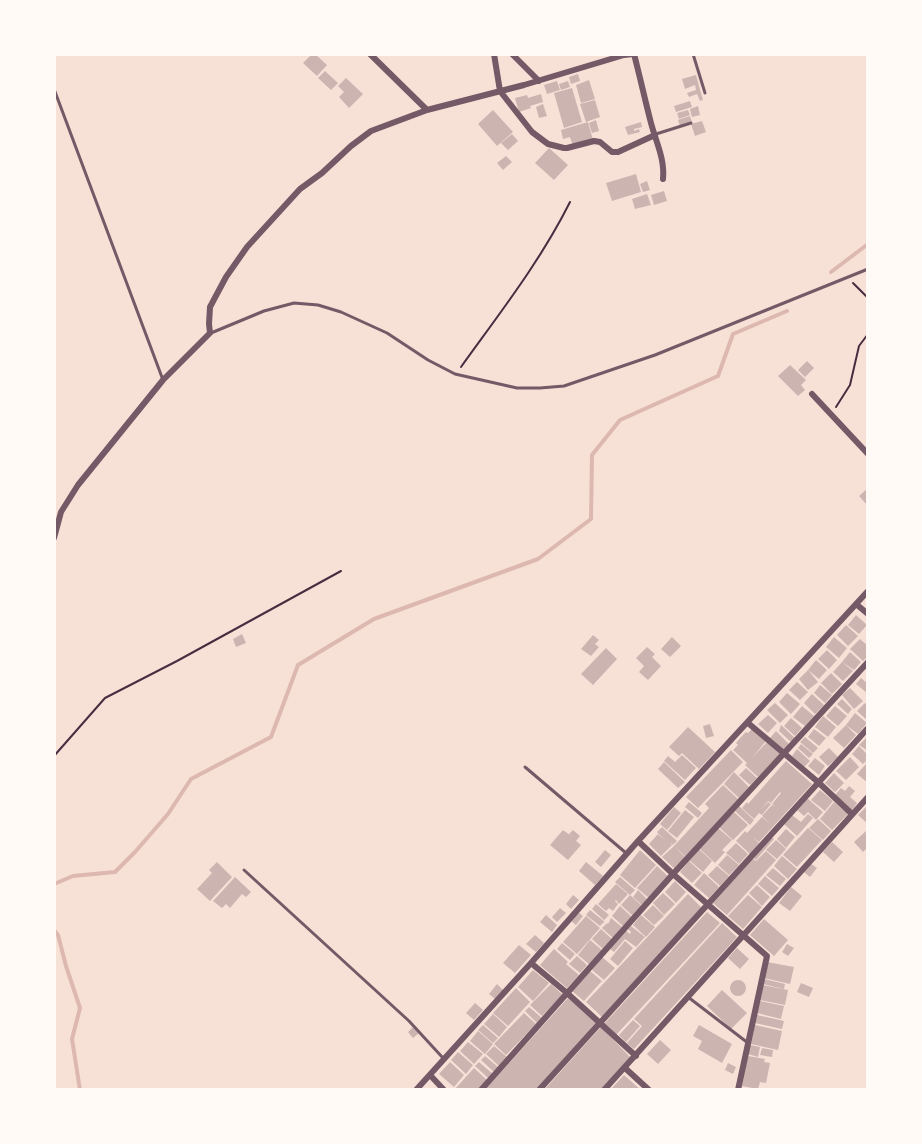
<!DOCTYPE html>
<style>
body{margin:0}
#map{position:relative;width:922px;height:1144px;overflow:hidden;background:#f7e1d7;font-family:Arial,sans-serif}
canvas{display:block}
.frame{position:absolute;inset:0;border:56px solid #fffaf5;pointer-events:none}
</style>
<div id="map">
<canvas width="922" height="1144"></canvas>
<div class="frame"></div>
</div>
<script>
const c = document.querySelector('canvas').getContext('2d');
c.lineJoin = 'round';
function stroke(path, color, width, dash) {
  c.strokeStyle = color;
  c.lineWidth = width;
  c.lineCap = dash ? 'butt' : 'round';
  c.setLineDash(dash || []);
  c.stroke(path);
}
function paint(path, color) {
  c.fillStyle = color;
  c.fill(path, 'evenodd');
}
const stream = new Path2D(`
 M831,272L868,244
 M54,884L73,876L115,872L135,852L168,814L191,779L271,737L298,665L374,619L538,559L591,519L592,455L620,420L718,376L733,334L787,311
 M54,930L58,935L66,966L80,1008L72,1039L80,1090`);
const building = new Path2D(`
 M312,54H315L327,65L317,76L303,63Z
 M325,71L338,83L331,90L318,78Z
 M578,74L580,81L571,84L569,77Z
 M696,75L703,100L700,101L697,94L689,97L687,93L696,90L695,85L685,89L682,79Z
 M346,78L363,94L349,108L339,97L344,92L338,86Z
 M589,80L595,99L581,103L576,85Z
 M557,81L558,84L556,85L558,84L560,90L547,94L544,85Z
 M568,81L570,87L561,90L559,84Z
 M572,88L582,122L564,128L554,93Z
 M541,94L543,102L530,106L531,108L519,112L515,98L527,95L528,98Z
 M595,100L600,117L586,122L580,104Z
 M690,101L692,107L676,112L674,106Z
 M543,104L547,116L539,118L536,107Z
 M698,106L700,115L692,117L690,109Z
 M493,110L513,132L497,146L478,124Z
 M688,110L690,115L679,119L677,113Z
 M690,116L692,122L680,126L678,120Z
 M596,120L599,131L592,133L589,123Z
 M702,121L706,132L695,136L691,124Z
 M588,122L593,140L573,146L570,137L563,139L561,130Z
 M641,122L642,127L634,129V131L639,129L640,132L628,135L625,127Z
 M512,134L518,141L508,150L501,143Z
 M549,148L568,165L554,180L535,163Z
 M506,156L512,162L503,170L497,163Z
 M636,174L641,192L612,201L606,183Z
 M647,181L650,190L643,192L640,184Z
 M664,191L667,201L654,205L651,195Z
 M647,194L651,205L635,209L632,199Z
 M807,361L814,368L805,377L798,370Z
 M790,365L806,380L801,385L805,390L798,396L778,376Z
 M868,488V506L859,496Z
 M856,615L867,625L859,634L848,625Z
 M846,625L858,636L848,646L837,635Z
 M242,634L246,643L236,647L233,639Z
 M593,635L599,640L595,644L599,647L591,656L581,649Z
 M672,637L681,646L670,657L661,649Z
 M834,637L847,648L839,658L826,647Z
 M860,639L868,646V656L863,661L850,649Z
 M647,647L655,654L652,657L661,666L648,680L639,672L644,666L636,658Z
 M606,648L617,659L593,685L581,674Z
 M827,650L837,660L829,669L818,659Z
 M850,652L861,662L854,670L842,662Z
 M816,660L827,670L819,679L808,670Z
 M842,662L853,671L843,681L833,672Z
 M808,670L818,682L808,690L799,679Z
 M831,673L842,684L832,694L821,683Z
 M861,678L868,684L867,693L856,684Z
 M797,682L808,692L800,700L789,690Z
 M820,685L832,695L825,703L814,693Z
 M850,688L863,701L854,709L842,695Z
 M787,693L800,704L791,714L779,702Z
 M812,694L824,705L815,714L804,703Z
 M842,699L852,709L848,714L837,704Z
 M775,703L788,715L780,723L767,710Z
 M865,703L868,706V721L857,711Z
 M802,706L814,716L805,726L793,717Z
 M835,706L847,716L838,726L826,716Z
 M855,713L867,723L858,734L846,725Z
 M768,715L777,723L768,733L758,724Z
 M823,716L836,727L828,737L815,727Z
 M791,718L802,728L795,736L784,726Z
 M710,724L714,736L706,738L703,726Z
 M781,725L796,739L792,743L779,731Z
 M846,725L856,735L844,748L833,738Z
 M688,727L715,752L699,769L682,753L679,756L669,747Z
 M753,728L766,741L752,758L768,741L781,754L758,777L745,765L747,763L733,750L738,745L736,743L741,737L746,732L748,733Z
 M814,729L826,738L819,746L808,737Z
 M776,731L790,745L784,751L770,738Z
 M868,736V751L859,745Z
 M805,737L818,748L813,753L800,742Z
 M801,744L813,754L809,758L798,748Z
 M859,746L868,755V759L863,764L852,754Z
 M829,748L838,757L828,766L819,757Z
 M797,749L810,761L804,767L792,756Z
 M731,750L743,762L698,808L686,797Z
 M682,755L696,768L685,780L664,761L668,756L675,762Z
 M850,757L859,767L846,780L836,771Z
 M815,758L825,766L819,775L808,766Z
 M786,761L812,784L759,842L753,837L759,843L750,854L736,841L745,831L747,833L762,817L770,824L762,816L772,805L775,806L772,804L781,793L780,792L771,803L768,801L761,809L768,802L771,804L762,815L759,813L754,819L742,808L747,802L748,804Z
 M664,762L685,782L678,788L658,769Z
 M866,764L868,766V783L857,774Z
 M746,768L757,778L750,785L739,775Z
 M734,772L749,787L740,799L724,784Z
 M834,773L844,783L835,792L825,783Z
 M723,785L739,800L687,858L674,846L709,808L705,804Z
 M849,786L855,791L850,797L857,803L852,810L835,795L841,788L845,791Z
 M820,790L833,801L825,811L811,800Z
 M807,798L823,812L816,820L808,812L804,816L797,810Z
 M689,802L702,813L698,818L685,807Z
 M834,802L848,814L832,830L820,819Z
 M868,805V824L858,815Z
 M739,806L754,820L750,825L735,811Z
 M674,807L681,813L667,830L660,824Z
 M685,810L694,817L677,838L668,831Z
 M734,812L748,825L733,840L719,827Z
 M808,814L813,818L797,836L784,824L792,815L801,822Z
 M818,819L831,831L823,840L809,828Z
 M662,827L677,841L673,845L670,842L672,845L661,856L649,844L658,834L666,841L657,832Z
 M718,828L732,840L722,850L725,852L715,863L699,848L709,838L716,845L709,838Z
 M808,828L822,840L797,867L783,855Z
 M786,829L795,837L786,848L777,839Z
 M563,830L574,838L569,834L573,830L580,836L576,841L581,845L568,860L550,845Z
 M866,831L868,834V847L863,852L854,842Z
 M770,836L774,839L756,860L752,857Z
 M776,840L786,849L777,859L766,850Z
 M832,842L843,852L834,862L823,852Z
 M736,843L748,854L739,864L726,853Z
 M674,846L686,858L676,870L662,857Z
 M699,849L712,861L703,872L689,860Z
 M605,850L611,855L601,867L595,862Z
 M640,850L656,865L635,888L620,875Z
 M766,851L776,860L727,915L713,903L752,858L756,861Z
 M727,855L739,865L729,875L718,865Z
 M782,856L797,869L788,879L774,866Z
 M689,861L702,873L692,883L680,872Z
 M217,862L232,877L210,901L197,889L212,873L209,870Z
 M586,862L603,876L595,885L579,871Z
 M810,863L817,868L810,877L804,872Z
 M657,866L670,878L650,899L637,888Z
 M717,866L729,876L720,886L708,875Z
 M773,868L786,879L780,886L766,875Z
 M704,873L719,887L709,898L694,885Z
 M765,876L779,888L772,896L758,884Z
 M235,877L251,892L246,897L242,894L230,908L226,904L222,908L213,901Z
 M620,877L635,890L630,895L615,882Z
 M675,881L686,892L676,903L665,892Z
 M616,884L628,894L619,904L616,900L615,901L618,904L613,911L609,908L606,911L598,904Z
 M757,885L770,897L762,906L749,893Z
 M791,887L802,896L790,911L779,903Z
 M638,890L648,900L643,906L633,897Z
 M663,893L675,904L664,915L653,903Z
 M688,894L702,908L602,1017L586,1002Z
 M573,895L579,900L571,909L566,904Z
 M630,895L642,906L633,916L621,905Z
 M748,895L762,907L743,929L728,916Z
 M596,904L609,915L604,920L592,909Z
 M653,905L664,916L654,925L643,915Z
 M620,906L632,917L623,926L612,916Z
 M560,908L566,913L557,922L552,917Z
 M590,910L605,922H604L600,926L586,915Z
 M578,912L583,916L576,925L571,921Z
 M707,912L720,923L616,1035L604,1024Z
 M546,915L557,925L552,932L540,922Z
 M641,915L655,927L646,937L633,925Z
 M586,916L600,928L577,954L563,942Z
 M611,918L622,927L613,938L602,928L607,923L608,924Z
 M764,919L788,940L774,956L750,935Z
 M722,923L737,937L634,1049L627,1043L642,1026L634,1019Z
 M631,926L645,937L636,947L625,939L614,952L609,948L625,930L630,934L631,932L628,929Z
 M601,929L612,939L606,945H604L606,946L603,949L592,939Z
 M535,935L544,943L536,952L526,944Z
 M590,940L602,950L590,965L578,955Z
 M625,941L633,948L618,966L610,959Z
 M562,943L575,954L570,960L557,949Z
 M787,944L794,948L788,956L782,952Z
 M519,945L531,955L515,973L503,963Z
 M737,948L749,959L740,969L728,958Z
 M554,949L568,962L566,964L579,975L567,988L540,965Z
 M577,956L587,965L580,973L569,964Z
 M602,957L615,968L604,980L592,970Z
 M767,962L794,967L790,984L764,978Z
 M533,970L549,983L533,1001L518,987Z
 M590,971L602,981L584,1001L572,991Z
 M764,979L785,984L784,989L763,984Z
 M730 988a8 8 0 1 1 16 0a8 8 0 1 1-16 0Z
 M801,983L813,988L809,997L797,992Z
 M497,984L504,991L496,1000L489,994Z
 M551,984L563,995L542,1016L530,1005Z
 M763,985L788,990L785,1005L760,1000Z
 M516,988L530,1002L508,1026L493,1013Z
 M722,990L747,1013L731,1029L707,1006Z
 M568,998L598,1025L538,1090H485Z
 M760,1001L784,1006L781,1019L757,1013Z
 M475,1003L483,1010L474,1020L466,1013Z
 M529,1007L542,1018L537,1023L525,1011Z
 M524,1013L536,1024L506,1055L494,1044Z
 M493,1014L507,1027L499,1037L484,1024Z
 M757,1015L784,1021L782,1029L755,1023Z
 M633,1020L640,1026L626,1042L619,1035Z
 M483,1025L498,1038L493,1043L478,1030Z
 M699,1025L732,1044L722,1063L698,1049L702,1041L693,1036Z
 M755,1025L782,1031L778,1050L751,1044Z
 M413,1027L419,1033L413,1038L408,1032Z
 M601,1027L631,1058L601,1090H544Z
 M478,1031L493,1044L485,1054L470,1041Z
 M660,1040L671,1050L658,1064L647,1054Z
 M468,1042L483,1054L474,1064L460,1051Z
 M750,1045L760,1047L758,1057L748,1054Z
 M494,1046L507,1057L499,1066L486,1054Z
 M762,1048L773,1050L772,1057L760,1055Z
 M458,1052L473,1065L466,1074L451,1060Z
 M485,1056L498,1067L494,1072L481,1060Z
 M748,1056L765,1059L764,1062L770,1063L766,1083L760,1082L758,1089L742,1086Z
 M450,1062L464,1075L454,1087L439,1074Z
 M479,1062L493,1074L488,1078L475,1066Z
 M728,1063L736,1067L733,1074L725,1070Z
 M474,1068L487,1080L478,1090H457L455,1089Z
 M624,1075L641,1090H610Z`);
const path = new Path2D(`
 M853,283L868,298
 M461,367C499,314 540,262 570,202
 M836,407L850,385L859,346L868,334
 M54,756L105,698L177,661L341,571`);
const service = new Path2D(`
 M693,54L705,93
 M54,89L163,380
 M656,134L691,123
 M211,333L264,311L294,303L318,305L341,312L387,333L428,360L455,374L517,388H540L564,386L655,355L868,269
 M525,767L626,853
 M244,870L409,1021L443,1058
 M688,997L748,1043`);
const minor = new Path2D(`
 M370,54L427,110
 M494,54L500,91L532,132L548,144L564,148H567L594,141L600,142L612,152H618L655,135
 M512,54L539,81
 M634,54C640,77 645,100 651,123C656,142 665,159 663,179
 M812,394L868,454
 M54,538L61,512L78,485L163,380L210,333L209,324L210,307L226,277L247,247L300,189L322,173L351,146L371,131L427,110L524,85L624,55L633,54
 M856,604L868,614
 M748,723L818,782L852,814
 M638,841L673,874L767,956L738,1090
 M531,963L567,993L636,1056
 M625,1068L649,1090
 M430,1075L444,1090
 M416,1090L531,963L638,841L868,591
 M481,1090L673,874L868,662
 M539,1090L868,728
 M604,1090L868,797`);
stroke(stream, '#dcb8b0', 4);
paint(building, '#ccb4b1');
stroke(path, '#4a2c40', 2);
stroke(service, '#755966', 3);
stroke(minor, '#755966', 6);
</script>
